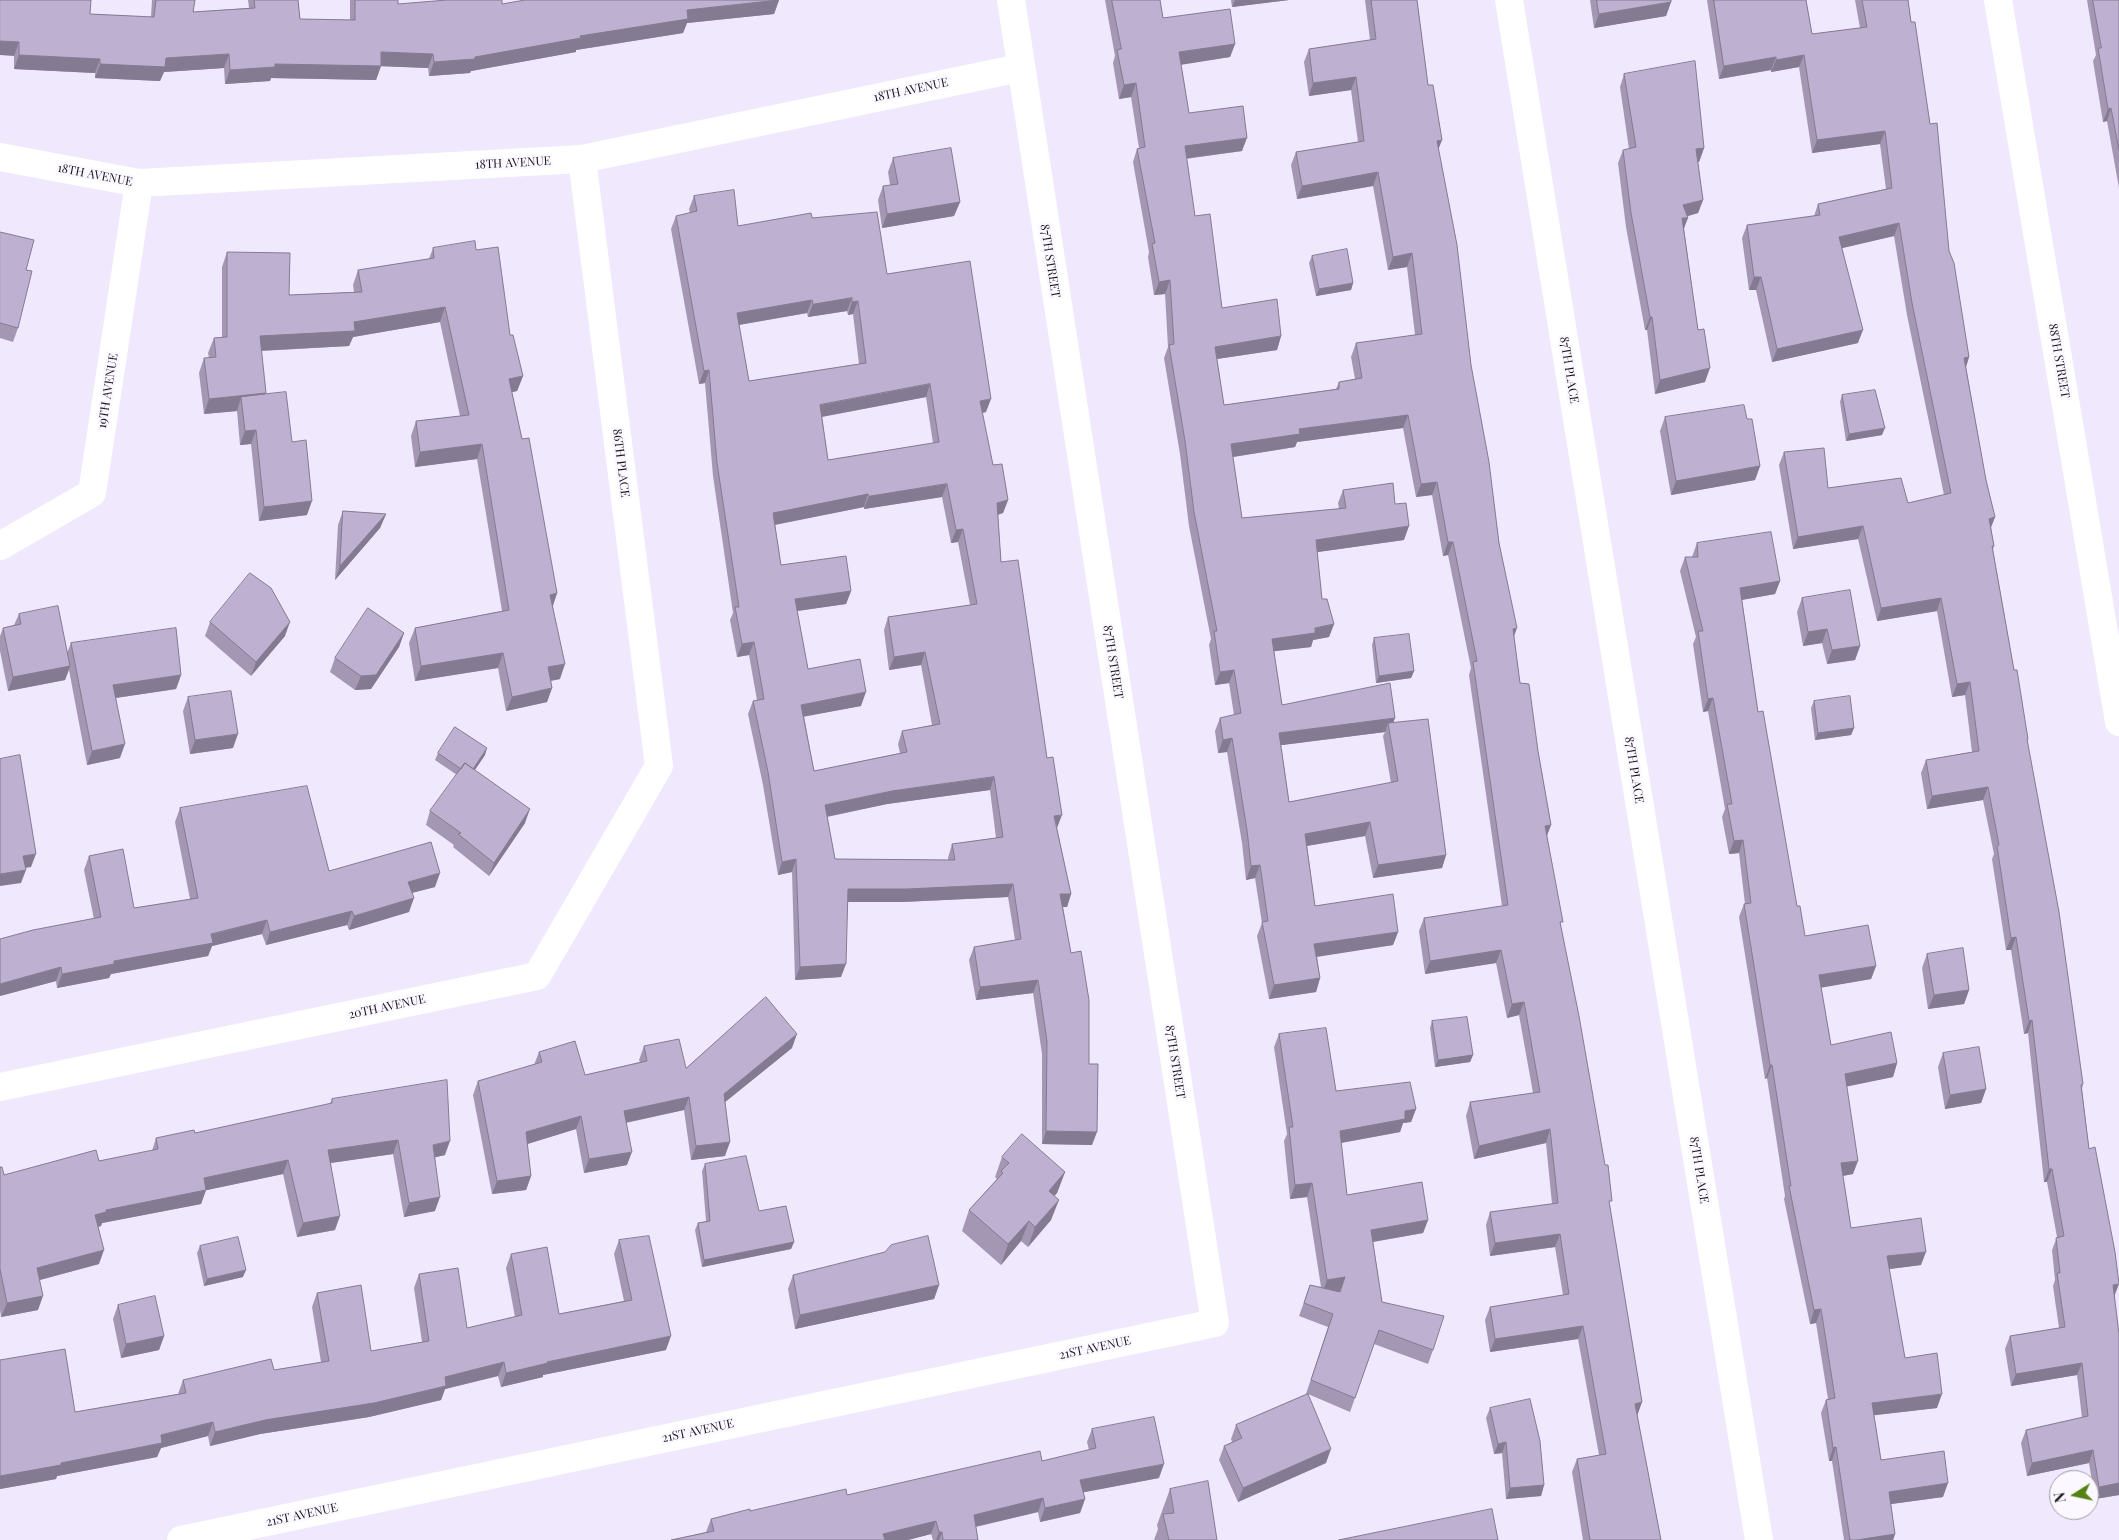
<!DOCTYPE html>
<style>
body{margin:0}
#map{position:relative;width:2119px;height:1540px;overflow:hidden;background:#f0e8fd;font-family:"Playfair Display",serif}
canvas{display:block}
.north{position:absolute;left:2049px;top:1470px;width:50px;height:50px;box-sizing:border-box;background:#fbf8ff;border:1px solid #a19da5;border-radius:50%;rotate:260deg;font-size:14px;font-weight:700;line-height:20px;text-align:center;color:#19141f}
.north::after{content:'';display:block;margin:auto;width:18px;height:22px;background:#548313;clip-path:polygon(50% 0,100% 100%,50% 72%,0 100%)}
</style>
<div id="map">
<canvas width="2119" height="1540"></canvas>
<div class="north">N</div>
</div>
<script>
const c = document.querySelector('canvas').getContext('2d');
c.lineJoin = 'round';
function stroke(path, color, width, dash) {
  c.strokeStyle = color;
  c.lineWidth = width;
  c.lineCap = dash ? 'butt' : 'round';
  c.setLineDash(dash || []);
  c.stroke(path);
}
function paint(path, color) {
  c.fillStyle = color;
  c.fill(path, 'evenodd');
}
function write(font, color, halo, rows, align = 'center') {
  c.font = font + ' "Playfair Display",serif';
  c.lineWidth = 5;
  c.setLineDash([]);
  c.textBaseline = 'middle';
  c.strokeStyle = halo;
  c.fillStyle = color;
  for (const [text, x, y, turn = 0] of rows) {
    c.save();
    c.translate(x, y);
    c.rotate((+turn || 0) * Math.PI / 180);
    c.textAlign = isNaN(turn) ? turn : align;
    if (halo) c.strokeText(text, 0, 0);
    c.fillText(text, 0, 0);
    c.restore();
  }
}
const minor = new Path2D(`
 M1509,0L1759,1540
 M1998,0L2119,722
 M0,157L139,183L582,159L1020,68
 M0,546L92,493L139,183
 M0,1087L537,976L659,766L582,159
 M181,1540L1215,1323L1011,0`);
const wall = new Path2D(`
 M0,0L90,14L151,17L152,0H195L193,12L249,8L248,0H298L300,19L350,20V0H398V4H502L779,0L774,14L687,23L683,33L576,50V52L471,71L470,73L429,76L428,68L381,66L376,80L271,78L270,81L225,84L224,68L164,72L160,81L95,78V73L14,69V56Z
 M1105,0H1160L1163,18L1235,44L1230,57L1181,64L1189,113L1242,151L1186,159L1195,216L1222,308L1281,336L1277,350L1217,359L1224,405L1336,389L1339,382L1355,379L1351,357L1356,343L1415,335L1407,267L1388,270L1373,186L1297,199L1291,165L1296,152L1358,142L1351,90L1309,96L1304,62L1309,49L1370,40L1365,0H1417L1428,85L1442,140L1438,149L1471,365L1514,636L1520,683L1538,751L1551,825L1547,835L1561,927L1609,1206L1642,1402L1637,1415L1661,1540H1583L1572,1472L1577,1459L1599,1455L1578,1339L1490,1352L1485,1320L1490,1307L1563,1295L1555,1247L1490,1256L1486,1225L1490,1212L1552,1204L1546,1143L1474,1159L1466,1116L1470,1102L1533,1093L1519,1015L1507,1018L1496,963L1425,974L1419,931L1424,918L1502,906L1469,675L1471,668L1448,555L1443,556L1432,495L1416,497L1403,428L1297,442L1295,447L1233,457L1242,518L1339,509L1338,503L1343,490L1395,504L1404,540L1317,552L1322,599L1334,624L1329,637L1313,640L1311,647L1274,651L1282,705L1395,718L1393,722L1446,855L1442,868L1373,878L1365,836L1307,846L1315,906L1398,932L1393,945L1317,956L1320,978L1316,992L1269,999L1257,936L1262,923L1255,878L1246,880L1242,843L1227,752L1218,753L1215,731L1220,718L1234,715L1229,683L1215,685L1209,645L1211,639L1189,526L1180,454L1164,358L1168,347L1165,294L1154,295L1148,257L1149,252L1133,162L1137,149L1139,148L1131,97L1119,99L1113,63L1115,56ZM1385,732L1383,736L1391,783L1289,802L1281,745Z
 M1231,0H1289L1232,7Z
 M1590,0H1671V2L1666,16L1594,28Z
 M1707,0H1806L1812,34L1860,28L1855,0H1908L1911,22L1930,124L1949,251L1969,357L1966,367L1986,480L1995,517L1991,527L1994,546L1993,550L2014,670L2028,739L2027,742L2083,1084L2082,1089L2089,1149L2115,1296L2119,1495L2095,1499L2089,1463L2027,1476L2021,1443L2026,1430L2082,1418L2077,1375L2011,1386L2005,1349L2010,1336L2059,1328L2053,1286L2055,1280L2052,1250L2057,1237L2047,1182H2044L2028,1033L2024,1034L2011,950H2006L1992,859L1994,854L1983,800L1927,809L1921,773L1926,760L1972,752L1965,695L1952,697L1937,611L1877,621L1858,539L1793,549L1779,465L1784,452L1828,488L1908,503L1944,495L1907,315L1894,236L1842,248L1858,343L1772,362L1756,290H1749L1742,238L1747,225L1814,216L1818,204L1886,189L1880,144L1812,153L1799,67L1771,72V70L1719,79Z
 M2087,0H2119V188L2107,121L2103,122L2093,61L2096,55Z
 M1624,74L1704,148L1699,162H1698L1703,200L1698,213L1687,216L1684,229L1705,382L1655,394L1647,330H1645L1626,227L1618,163L1623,150L1629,149L1620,87Z
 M893,158L960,202L954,216L882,228L878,200L883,186L890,185L888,172Z
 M694,196L738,226L812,218L887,274L986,412L982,413L993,465L1008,500L1003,513L998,515L1001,562L1057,828L1071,894L1067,907H1063L1089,1064L1092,1145L1042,1144V1054L1033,993L976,1000L969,960L974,947L1015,940L1008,897L902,902H848L841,977L795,980L792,872L778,875L763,785L748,714L753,701L757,700L749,655L737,657L730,620L733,613L713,476L705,383L699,384L671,229L676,216L690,213L689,209ZM847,311L848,315L853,314L859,364L749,381L739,325L807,313L808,317ZM926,397L933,443L828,460L822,417ZM942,497L951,543L958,542L970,605L888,617L884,630L889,670L921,665L932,725L902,731L898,744L900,753L814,771L804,716L861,706L808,669L797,611L846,604L851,591L781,565L775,525L864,507V509ZM990,790L996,838L952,844L948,858V860L835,859L827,817L887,804Z
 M0,232L26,270L18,328L13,342L0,338Z
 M433,248L476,250L510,335L523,376L517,391L512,392L522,439L557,593L553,606L560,679L551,681L552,688L547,702L506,711L498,668L415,681L409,643L415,628L502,611L477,459L415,467L411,436L416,421L460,416L440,322L353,337L349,346L261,351L266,393L265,395L292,442L307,515L259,521L251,444L240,445L237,411L204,414L199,373L204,358H209L208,353L214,338L222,337V267L227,252L289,295L354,292L353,285L358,270L429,259Z
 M1312,256L1353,283L1351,290L1316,296L1309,263Z
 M1842,395L1882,435L1846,441L1840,402Z
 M1665,417L1747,419L1760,466L1755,480L1671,495L1660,431Z
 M343,511L386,514L380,528L335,580L338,525Z
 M1697,543L1780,581L1775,594L1742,600L1758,712L1797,906L1805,936L1876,966L1871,979L1821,987L1831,1045L1897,1063L1893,1077L1846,1086L1853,1174L1843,1176L1851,1228L1921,1265L1889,1269L1905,1358L1937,1408L1874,1415L1881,1460L1943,1497L1891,1504L1895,1534L1893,1540H1844L1832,1461H1829L1821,1413L1826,1400L1828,1399L1816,1323L1810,1324L1784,1199L1785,1196L1767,1078L1765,1079L1739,917L1744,904H1745L1739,853L1729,854L1722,817L1725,809L1708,711L1703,712L1693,644L1696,637L1680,571L1685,557H1692Z
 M1802,598L1860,646L1855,660L1827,664L1822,643L1803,646L1797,612Z
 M19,614L67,653L71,643L181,675L176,689L116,698L120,758L87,765L69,670L65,680L8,691L0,651V636L3,628L14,625Z
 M210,622L285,636L251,676L205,636Z
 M404,633L399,647L371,689L355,690L330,672L335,658Z
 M1374,638L1414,671L1411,678L1376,683L1372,645Z
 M188,697L233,748L190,754L183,711Z
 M1814,701L1854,728L1851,735L1815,740L1811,708Z
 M438,753L485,755L475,770L525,823L489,876L453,847L454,845L426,825L430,811L457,775L435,760Z
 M180,808L329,871L435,887L412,893L409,912L349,930L347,925L266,945L262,934L212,946L208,956L111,974L109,978L57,988L56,981L0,996L94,919L84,870L89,856L134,908L190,899L175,822Z
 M1927,954L1969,990L1964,1004L1928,1009L1922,968Z
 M1432,1021L1473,1055L1470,1062L1435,1067L1430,1028Z
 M1279,1034L1336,1091L1416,1109L1411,1122L1403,1123L1400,1132L1341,1143L1347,1195L1428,1220L1423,1233L1373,1242L1382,1302L1433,1350L1428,1364L1374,1344L1350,1412L1308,1394L1326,1463L1238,1502L1219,1460L1224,1446L1232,1442L1231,1439L1236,1425L1307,1394H1306L1328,1327L1299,1316L1310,1285L1321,1287L1307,1197L1290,1199L1284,1141L1287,1134L1274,1047Z
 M644,1046L686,1068L792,1048L725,1102V1156L691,1160L684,1110L626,1123L627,1165L584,1173L576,1129L527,1144L531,1176L526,1190L492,1194L473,1095L478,1081L534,1065L539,1052L585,1075L640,1062L639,1060Z
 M1943,1053L1986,1089L1981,1103L1945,1109L1938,1067Z
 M332,1099L445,1155L435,1157V1211L404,1217L393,1154L331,1163L335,1230L297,1237L283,1174L206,1190L201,1204L102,1223L101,1226L98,1227L99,1264L40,1280L38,1310L1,1317L0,1310V1167L4,1175L99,1161L152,1151L156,1138L195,1133L330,1104Z
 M1002,1157L1065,1172L1057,1193L1054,1196L1051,1220L1028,1247L1021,1241L1001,1265L962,1231L969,1210L997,1179L995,1177Z
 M705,1164L794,1242L791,1249L702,1267L695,1230L698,1223L706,1221L702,1171Z
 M619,1240L666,1350L543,1375V1377L501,1387L498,1376L445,1389L441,1400L369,1417L260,1434L210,1446L208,1436L161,1448L157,1457L57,1476L56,1479L0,1489V1360L75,1412L178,1394L183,1380L274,1370L321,1362L312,1307L317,1293L371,1351L422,1342L414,1288L419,1274L467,1328L515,1317L506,1268L511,1254L559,1314L624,1301L614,1254Z
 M200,1246L243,1277L204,1286L197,1253Z
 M793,1275L939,1285L934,1299L795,1329L788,1289Z
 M118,1305L164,1336L159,1350L121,1358L113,1319Z
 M1490,1408L1544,1485L1541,1496L1506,1499L1502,1453L1494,1454L1486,1418Z
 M1092,1429L1159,1478L1083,1492L1085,1499L1080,1513L1040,1522L1038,1512L976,1527L978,1540H933L931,1534L908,1540H671L706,1532L711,1519L1042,1461L1089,1450L1087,1442Z
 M1170,1489L1217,1540H1154L1158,1529L1157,1525Z`);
const shadedWall = new Path2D(`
 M779,0L774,14L687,23L683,33L576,50V52L471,71L470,73L429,76L434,62L475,57L580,36L687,10Z
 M1235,0H1289L1232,7Z
 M1671,2L1666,16L1594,28L1599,14Z
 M0,41L19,42L14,56L0,55Z
 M1235,44L1230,57L1174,66L1179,52Z
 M381,52L433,54L428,68L376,66Z
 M229,54L224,68L164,72L160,81L95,78L100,64L166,58Z
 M19,55L100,59L95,73L14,69Z
 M1804,55L1799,67L1771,72L1776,60Z
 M1776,57L1771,70L1719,79L1724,66Z
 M275,64L381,66L376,80L271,78L270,81L225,84L230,70Z
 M1356,77L1351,90L1309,96L1313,83Z
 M1136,83L1131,97L1119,99L1124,85Z
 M2111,108L2107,121L2103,122L2108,109Z
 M1885,131L1880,144L1812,153L1817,140Z
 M1247,138L1242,151L1180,159L1185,146Z
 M1442,140L1437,153V141Z
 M1704,148L1699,162H1691L1696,149Z
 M1378,172L1373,186L1297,199L1302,186Z
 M1703,200L1698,213L1678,219L1683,205Z
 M960,202L954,216L882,228L887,214Z
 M1682,218H1688L1683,231Z
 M1899,223L1894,236L1834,250L1839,237Z
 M1412,253L1407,267L1388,270L1393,257Z
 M1754,277H1761L1756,290H1749Z
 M1170,280L1165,294L1154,295L1159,282Z
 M1353,283L1351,290L1316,296L1319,289Z
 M852,298L847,311L808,317L813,304Z
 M812,300L807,313L732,326L737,313Z
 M858,301L853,314L848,315L852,302Z
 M445,307L440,322L353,337L349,346L254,351L260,336L354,322Z
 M1650,317H1652L1647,330H1645Z
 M1863,330L1858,343L1772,362L1777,349Z
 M1281,336L1277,350L1210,360L1215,347Z
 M1969,357L1965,370L1964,358Z
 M1710,368L1705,382L1655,394L1660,380Z
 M709,370L705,383L699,384L704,371Z
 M523,376L517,391L504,394L509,379Z
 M930,384L926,397L815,418L820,405Z
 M266,393L260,408L241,397L237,411L204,414L209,399Z
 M991,399L986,412L975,415L980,401Z
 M1408,415L1403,428L1297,442L1295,447L1226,458L1231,444L1299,429Z
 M1885,428L1882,435L1846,441L1849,434Z
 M256,430L251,444L240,445L245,431Z
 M482,444L477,459L415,467L420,452Z
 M1760,466L1755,480L1671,495L1676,481Z
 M1437,482L1432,495L1416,497L1421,484Z
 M947,484L942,497L864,509L869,496Z
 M868,494L864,507L768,526L773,513Z
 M1008,500L1003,513L992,516L997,503Z
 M312,501L307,515L259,521L264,507Z
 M386,514L380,528L335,580L340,566Z
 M1995,517L1990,530L1989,519Z
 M1409,526L1404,540L1311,553L1316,540Z
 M1863,526L1858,539L1793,549L1798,537Z
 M963,529L958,542L951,543L956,530Z
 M1448,542H1453L1448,555L1443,556Z
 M1780,581L1775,594L1735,601L1740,588Z
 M851,591L846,604L790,612L795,599Z
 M557,593L552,608L550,595Z
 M1941,598L1937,611L1877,621L1881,608Z
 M290,622L285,636L251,676L256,662Z
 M1334,624L1329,637L1313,640L1311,647L1268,652L1272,639Z
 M1517,628L1512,642L1513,629Z
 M1827,629L1822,643L1803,646L1808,632Z
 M404,633L399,647L371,689L355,690L361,676Z
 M754,642L749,655L737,657L742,644Z
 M1860,646L1855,660L1827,664L1832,650Z
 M925,652L921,665L889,670L894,657Z
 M503,653L498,668L415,681L421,666Z
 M565,664L560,679L543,682L548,667Z
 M70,666L65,680L8,691L13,677Z
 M1234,670L1229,683L1215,685L1220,672Z
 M1414,671L1411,678L1376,683L1379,676Z
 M181,675L176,689L108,699L113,685Z
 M1970,682L1965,695L1952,697L1957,684Z
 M552,688L547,702L506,711L512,697Z
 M866,692L861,706L797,718L801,705Z
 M1713,698L1708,711L1703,712L1708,699Z
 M1395,718L1390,731L1388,723L1385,732L1275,746L1279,733Z
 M1854,728L1851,735L1815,740L1818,733Z
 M238,734L233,748L190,754L195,740Z
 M1232,738L1227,752L1218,753L1223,740Z
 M125,744L120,758L87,765L92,751Z
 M487,748L485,755L467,781L470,774Z
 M994,777L990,790L887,804L820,818L825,805L892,791Z
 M1988,787L1983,800L1927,809L1932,796Z
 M530,809L525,823L489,876L494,863Z
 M1062,815L1057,828L1054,816Z
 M1370,822L1365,836L1300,847L1305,834Z
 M1551,825L1546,838L1545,826Z
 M1743,840L1739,853L1729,854L1734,841Z
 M36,854L31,867L19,869L23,856Z
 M1446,855L1442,868L1373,878L1378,865Z
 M796,859L792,872L778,875L782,862Z
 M1260,865L1255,878L1246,880L1251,866Z
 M26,870L21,883L0,886V874Z
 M440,873L435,887L403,895L408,882Z
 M1013,884L1008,897L902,902H844L848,889Z
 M1060,894H1071L1067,907H1056Z
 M414,898L409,912L349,930L354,916Z
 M352,911L347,925L266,945L270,932Z
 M267,920L262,934L212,946L208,956L111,974L109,978L57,988L62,974Z
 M1398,932L1393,945L1310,958L1314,944Z
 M2016,937L2011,950H2006L2011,938Z
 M1501,950L1496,963L1425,974L1430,961Z
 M846,964L841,977L795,980L800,967Z
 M1876,966L1871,979L1814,989L1819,975Z
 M61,967L56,981L0,996V984Z
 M1320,978L1316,992L1269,999L1274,985Z
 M1038,980L1033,993L976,1000L980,987Z
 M1969,990L1964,1004L1928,1009L1934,995Z
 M1524,1002L1519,1015L1507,1018L1512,1004Z
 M2032,1020L2028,1033L2024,1034L2029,1021Z
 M797,1034L792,1048L719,1107L724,1094Z
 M1473,1055L1470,1062L1435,1067L1438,1060Z
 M1897,1063L1893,1077L1840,1088L1845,1074Z
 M1770,1065H1772L1767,1078L1765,1079Z
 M1986,1089L1981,1103L1945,1109L1950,1095Z
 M689,1097L684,1110L619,1124L624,1111Z
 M1416,1109L1411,1122L1403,1123L1400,1132L1335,1144L1340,1131L1405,1111Z
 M581,1116L576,1129L521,1146L526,1132Z
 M1550,1129L1546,1143L1474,1159L1479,1146Z
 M1046,1131L1097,1132L1092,1145L1042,1144Z
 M398,1140L393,1154L323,1164L328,1150Z
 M450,1141L445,1155L428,1159L433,1145Z
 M730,1142L725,1156L691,1160L696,1146Z
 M632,1152L627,1165L584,1173L589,1159Z
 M288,1160L283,1174L198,1192L204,1178Z
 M1858,1161L1853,1174L1836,1177L1841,1163Z
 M2049,1169H2052L2047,1182H2044Z
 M1065,1172L1057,1193L1041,1211L1049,1191Z
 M531,1176L526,1190L492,1194L497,1181Z
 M1312,1183L1307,1197L1290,1199L1295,1185Z
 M206,1190L201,1204L102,1223L101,1226L89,1229L95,1215L106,1210Z
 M440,1197L435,1211L404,1217L409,1203Z
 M1059,1200L1051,1220L1028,1247L1035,1227Z
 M340,1216L335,1230L297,1237L303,1223Z
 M1428,1220L1423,1233L1366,1243L1371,1230Z
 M1029,1221L1021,1241L1001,1265L1008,1244Z
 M1560,1234L1555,1247L1490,1256L1495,1243Z
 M794,1242L791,1249L702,1267L704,1260Z
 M104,1250L99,1264L32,1282L37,1268Z
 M1926,1252L1921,1265L1882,1270L1887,1256Z
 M246,1270L243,1277L204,1286L207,1279Z
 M1345,1277L1340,1291L1322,1294L1327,1280Z
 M2119,1284L2114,1297L2113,1285Z
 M939,1285L934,1299L795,1329L800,1315Z
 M43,1296L38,1310L1,1317L7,1303Z
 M1821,1309L1816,1323L1810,1324L1814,1310Z
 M1583,1326L1578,1339L1490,1352L1495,1339Z
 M164,1336L159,1350L121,1358L126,1344Z
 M671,1336L666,1350L543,1375V1377L501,1387L506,1373L547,1362Z
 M504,1362L498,1376L445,1389L441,1400L369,1417L260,1434L210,1446L215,1432Z
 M2082,1363L2077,1375L2011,1386L2016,1374Z
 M1942,1394L1937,1408L1868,1416L1872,1403Z
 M1642,1402L1637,1416L1635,1404Z
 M213,1422L208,1436L161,1448L157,1457L57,1476L56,1479L0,1489V1476L61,1463L161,1435Z
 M1506,1442L1502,1453L1494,1454L1498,1444Z
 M1836,1447L1832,1461H1829L1833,1448Z
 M1331,1449L1326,1463L1238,1502L1243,1488Z
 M2093,1450L2089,1463L2027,1476L2032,1463Z
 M1164,1464L1159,1478L1075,1494L1080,1480Z
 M1948,1483L1943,1497L1884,1505L1889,1492Z
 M2119,1483V1495L2095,1499L2099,1487Z
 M1544,1485L1541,1496L1506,1499L1510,1488Z
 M1043,1498L1038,1512L969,1528L974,1515Z
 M1085,1499L1080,1513L1040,1522L1045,1508Z
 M936,1521L931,1534L908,1540H881L883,1534Z
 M939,1532H942L939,1540H936Z
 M1895,1534L1893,1540H1857Z`);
const building = new Path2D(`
 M0,0H91L90,14L154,17L156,0H195L193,12L255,8L254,0H298L300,19L355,20V0H398V4L447,0H502V4L525,0H779L687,10L688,19L580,36L581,38L475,57V59L434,62L433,54L381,52V66L275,64V67L230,70L229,54L166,58L165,67L100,64V59L19,55V42L0,41Z
 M1112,0H1160L1163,18L1230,9L1235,44L1179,52L1189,113L1243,106L1247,138L1185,146L1195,216L1210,214L1222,308L1277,299L1281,336L1215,347L1224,405L1339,389V382L1362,378L1356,343L1422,334L1412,253L1393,257L1378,172L1302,186L1296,152L1364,141L1356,77L1313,83L1309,49L1376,39L1371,0H1417L1428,85H1433L1442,140L1437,141L1457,245L1471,365L1489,462L1499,543L1517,628L1513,629L1520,683L1529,684L1538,751L1551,825L1545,826L1563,922H1560L1579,1016L1605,1165H1608L1612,1201H1609L1642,1402L1635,1404L1661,1540H1590L1577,1459L1606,1454L1583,1326L1495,1339L1490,1307L1569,1294L1560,1234L1495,1243L1490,1212L1558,1203L1550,1129L1479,1146L1470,1102L1540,1092L1524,1002L1512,1004L1501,950L1430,961L1424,918L1508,905L1473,662L1477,661L1453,542H1448L1437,482L1421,484L1408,415L1299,429L1300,434L1231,444L1242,518L1346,508L1343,490L1393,483L1395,504L1406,503L1409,526L1316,540L1322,599H1327L1334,624L1315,628V633L1272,639L1282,705L1390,683L1395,718L1279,733L1289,802L1398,781L1388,723L1428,719L1446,855L1378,865L1370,822L1305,834L1315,906L1393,894L1398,932L1314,944L1320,978L1274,985L1262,922L1268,921L1260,865L1251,866L1247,830L1232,738L1223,740L1220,718L1241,713L1234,670L1220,672L1214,631H1217L1194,512L1185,441L1169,345L1174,344L1170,280L1159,282L1152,244L1155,243L1137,149L1145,147L1136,83L1124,85L1117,50L1121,49Z
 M1597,0H1671V2L1599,14Z
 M1714,0H1806L1812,34L1867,27L1862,0H1908L1911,22H1915L1930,124L1937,123L1949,251L1954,263L1969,357L1964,358L1986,480L1995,517L1989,519L1994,546H1992L2014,670H2017L2028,739H2027L2059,912L2083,1084L2081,1085L2089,1149L2095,1147L2115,1252L2119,1284L2113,1285L2119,1334V1483L2099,1487L2093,1450L2032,1463L2026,1430L2088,1416L2082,1363L2016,1374L2010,1336L2065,1327L2057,1273H2060L2056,1238L2064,1236L2052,1169H2049L2032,1020L2029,1021L2016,937L2011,938L1997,846L1999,845L1988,787L1932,796L1926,760L1979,751L1970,682L1957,684L1941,598L1881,608L1863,526L1798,537L1784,452L1824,448L1828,488L1901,478L1908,503L1951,493L1912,303L1899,223L1839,237L1863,330L1777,349L1761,277H1754L1747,225L1820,215L1818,204L1892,188L1885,131L1817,140L1804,55L1776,60V57L1724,66Z
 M2093,0H2119V150L2111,108L2108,109L2098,48H2101Z
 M1695,61L1704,148L1696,149L1703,200L1683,205L1688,218H1682L1698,330L1704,329L1710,368L1660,380L1652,317H1650L1631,213L1623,150L1636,147L1624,74Z
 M951,148L960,202L887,214L883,186L898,184L893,158Z
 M734,190L738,226L811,213L812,218L877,212L887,274L970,261L991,399L980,401L993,465L1002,464L1008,500L997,503L1001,562L1018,560L1047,758L1053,757L1062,815L1054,816L1071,894H1060L1071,953L1081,951L1089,1000V1064H1098L1097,1132L1046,1131L1047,1041L1038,980L980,987L974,947L1021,939L1013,884L907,889H848L846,964L800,967L796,859L782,862L768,772L753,701L764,699L754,642L742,644L735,607H739L717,463L709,370L704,371L676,216L697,211L694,196ZM852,298V302L858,301L866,363L749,381L737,313L812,300L813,304ZM930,384L939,442L828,460L820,405ZM947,484L956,530L963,529L977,604L888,617L894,657L925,652L940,724L902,731L907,752L814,771L801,705L866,692L860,659L808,669L795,599L851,591L846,556L781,565L773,513L868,494L869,496ZM994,777L1003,837L952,844L955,860L835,859L825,805L892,791Z
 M0,232L34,240L26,270L32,271L18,328L0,323Z
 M475,241L476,250L498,247L510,335H513L523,376L509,379L522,439L529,438L557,593L550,595L565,664L548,667L552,688L512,697L503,653L421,666L415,628L509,610L482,444L420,452L416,421L469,415L445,307L354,322L355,331L260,336L266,393L209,399L204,358L216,357L214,338L227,337V252L290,253L289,295L362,292L358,270L434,258L433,248Z
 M1347,249L1353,283L1319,289L1312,256Z
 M1875,390L1885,428L1849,434L1842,395Z
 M286,392L292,442L306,440L312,501L264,507L256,430L245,431L241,397Z
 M1744,405L1747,419H1752L1760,466L1676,481L1665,417Z
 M343,511L386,514L340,566Z
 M1771,532L1780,581L1740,588L1758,712L1763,711L1797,906H1800L1805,936L1868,925L1876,966L1819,975L1831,1045L1891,1032L1897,1063L1845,1074L1858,1161L1841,1163L1851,1228L1921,1218L1926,1252L1887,1256L1905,1358L1937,1353L1942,1394L1872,1403L1881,1460L1944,1451L1948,1483L1889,1492L1895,1534L1857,1540H1850L1836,1447L1833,1448L1826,1400L1835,1398L1821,1309L1814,1310L1789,1186H1791L1772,1065H1770L1744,904L1751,903L1743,840L1734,841L1727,804H1732L1713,698L1708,699L1698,631H1703L1685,557H1698L1697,543Z
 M250,573L271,588L290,622L256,662L210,622Z
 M1850,590L1860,646L1832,650L1827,629L1808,632L1802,598Z
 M58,606L70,666L13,677L3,628L21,624L19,614Z
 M368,608L404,633L376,675L361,676L335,658Z
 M176,628L181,675L113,685L125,744L92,751L71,643Z
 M1409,634L1414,671L1379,676L1374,638Z
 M231,691L238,734L195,740L188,697Z
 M1850,696L1854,728L1818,733L1814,701Z
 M455,727L487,748L473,769L465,763L461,769L438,753Z
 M20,755L36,854L23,856L26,870L0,874V759Z
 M465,763L530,809L494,863L458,834L461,833L430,811Z
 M307,786L329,871L431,842L440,873L408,882L414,898L354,916L352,911L270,932L267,920L211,934L213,943L114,961V964L62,974L61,967L0,984V939L33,930L101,917L89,856L123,849L134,908L198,898L180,808Z
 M1963,948L1969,990L1934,995L1927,954Z
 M766,997L797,1034L724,1094L730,1142L696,1146L689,1097L624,1111L632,1152L589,1159L581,1116L526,1132L531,1176L497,1181L478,1081L542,1062L539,1052L575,1041L585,1075L647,1061L644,1046L679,1039L686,1068Z
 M1467,1017L1473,1055L1438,1060L1432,1021Z
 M1326,1028L1336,1091L1410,1082L1416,1109L1405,1111V1119L1340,1131L1347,1195L1422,1182L1428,1220L1371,1230L1382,1302L1444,1316L1433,1350L1379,1330L1355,1398L1311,1380L1333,1314L1304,1303L1310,1285L1340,1292L1345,1277L1327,1280L1312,1183L1295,1185L1289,1127H1293L1279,1034Z
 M1979,1047L1986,1089L1950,1095L1943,1053Z
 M447,1080L450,1141L433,1145L440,1197L409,1203L398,1140L328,1150L340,1216L303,1223L288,1160L204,1178L206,1190L106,1210V1212L95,1215L104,1250L37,1268L43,1296L7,1303L0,1269V1167H2L4,1175L96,1150L99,1161L158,1149L156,1138L194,1130L195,1133L332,1103V1099Z
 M1022,1134L1065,1172L1049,1191L1059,1200L1035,1227L1029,1221L1008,1244L969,1210L1003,1173L1001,1171L1009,1163L1002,1157Z
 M746,1156L759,1211L786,1206L794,1242L704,1260L698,1223L710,1221L705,1164Z
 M649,1236L671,1336L547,1362L548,1363L506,1373L504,1362L445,1377L446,1386L374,1403L265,1420L215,1432L213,1422L161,1435L162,1443L61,1463V1465L0,1476V1360L65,1349L75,1412L186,1393L183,1380L271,1359L274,1370L329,1361L317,1293L361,1285L371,1351L429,1341L419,1274L458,1268L467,1328L522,1315L511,1254L547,1247L559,1314L632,1300L619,1240Z
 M928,1236L939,1285L800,1315L793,1275L885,1252L891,1245Z
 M238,1237L246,1270L207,1279L200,1246Z
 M155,1296L164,1336L126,1344L118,1305Z
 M1308,1394L1331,1449L1243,1488L1224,1446L1242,1438L1236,1425Z
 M1530,1399L1540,1441L1544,1485L1510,1488L1506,1442L1498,1444L1490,1408Z
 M1154,1417L1164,1464L1080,1480L1085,1499L1045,1508L1043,1498L974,1515L978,1540H943L942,1532H939L936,1521L883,1534L885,1540H671L714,1531L711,1519L750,1509V1511L846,1489L847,1495L1040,1451L1042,1461L1096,1448L1092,1429Z
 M1208,1481L1217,1540H1169L1163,1514L1174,1513L1170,1489Z
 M1492,1509L1498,1540H1339Z`);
const streetNames = [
 ["18TH AVENUE",911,90,-12],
 ["18TH AVENUE",513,163,-3],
 ["18TH AVENUE",95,175,11],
 ["87TH STREET",1050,261,81],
 ["88TH STREET",2059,361,80],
 ["87TH PLACE",1569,370,81],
 ["19TH AVENUE",108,391,-81],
 ["86TH PLACE",621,463,83],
 ["87TH STREET",1113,662,81],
 ["87TH PLACE",1634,770,81],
 ["20TH AVENUE",387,1007,-12],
 ["87TH STREET",1175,1062,81],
 ["87TH PLACE",1699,1170,81],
 ["21ST AVENUE",1095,1348,-12],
 ["21ST AVENUE",698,1431,-12],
 ["21ST AVENUE",302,1515,-12]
];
stroke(minor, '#fff', 28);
paint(wall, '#a397b4');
paint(shadedWall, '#847b92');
paint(building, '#bdb0d1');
stroke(building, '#847b92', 1);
write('12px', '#19141f', '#fbf8ff', streetNames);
</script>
